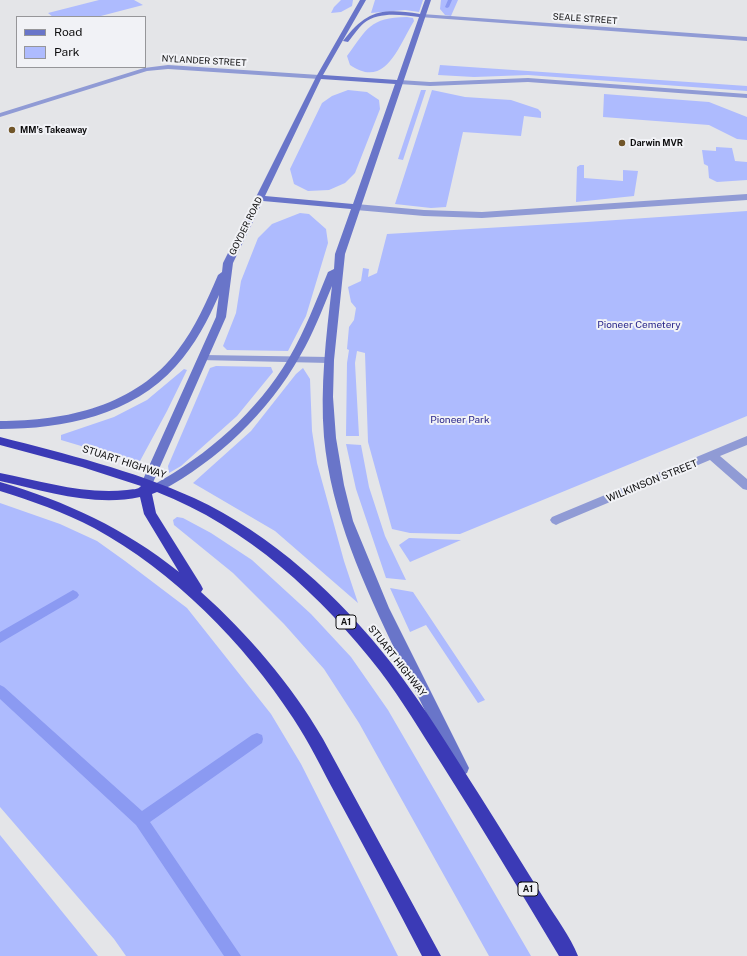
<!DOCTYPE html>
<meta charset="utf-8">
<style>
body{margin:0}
#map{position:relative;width:747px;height:956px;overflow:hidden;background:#e4e5e8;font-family:"Public Sans",sans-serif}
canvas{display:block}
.legend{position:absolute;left:16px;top:16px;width:130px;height:52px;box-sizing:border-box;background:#f1f2f6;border:1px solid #969699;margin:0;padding:5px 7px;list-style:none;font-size:12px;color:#0d0d0e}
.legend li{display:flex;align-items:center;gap:8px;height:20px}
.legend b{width:20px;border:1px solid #969699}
</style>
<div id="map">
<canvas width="747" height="956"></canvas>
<ul class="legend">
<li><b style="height:5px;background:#6975c9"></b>Road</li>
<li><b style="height:11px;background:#aebbfe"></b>Park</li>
</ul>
</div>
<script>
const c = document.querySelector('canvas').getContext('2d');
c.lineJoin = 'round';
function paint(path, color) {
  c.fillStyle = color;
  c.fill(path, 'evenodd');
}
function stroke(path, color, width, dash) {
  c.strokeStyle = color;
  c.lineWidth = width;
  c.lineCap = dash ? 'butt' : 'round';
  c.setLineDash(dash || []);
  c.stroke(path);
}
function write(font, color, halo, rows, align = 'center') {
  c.font = font + ' "Public Sans",sans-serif';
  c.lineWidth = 4;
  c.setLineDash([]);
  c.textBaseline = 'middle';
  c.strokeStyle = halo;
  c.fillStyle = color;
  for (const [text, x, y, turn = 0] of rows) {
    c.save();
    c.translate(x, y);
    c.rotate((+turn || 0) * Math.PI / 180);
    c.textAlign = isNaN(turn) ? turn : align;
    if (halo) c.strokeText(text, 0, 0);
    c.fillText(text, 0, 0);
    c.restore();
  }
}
const green = new Path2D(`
 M99,0H134L143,5L97,17H53L48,13Z
 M341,0H353L352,6L341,12L331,13L334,7Z
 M375,0H423L419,12L405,10L371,13Z
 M441,0H458L451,16L445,15L440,9Z
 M407,17L413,18L414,21C399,45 386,90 350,65L347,56C368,28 369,18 407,17Z
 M440,65L747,86V91L528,75L474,77L438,75Z
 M348,90L367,92L379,100L380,109L355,173L345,183L329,190L308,191L294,184L290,169L322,103L332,96Z
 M421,90H426L403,160L398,159Z
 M432,90L465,97L511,100L538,109L541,112V118L524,116L521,136L463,132L446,207L431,208L395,204Z
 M604,94L709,102L747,117V140L737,139L709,125L603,117Z
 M716,147L732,148L735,161L747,162V180L717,182L709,178L708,166L704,164L702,150L716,151Z
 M580,165H584V178L623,181V170L638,171L634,196L576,202L577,167Z
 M747,211V416L460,534L410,533L392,529L368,442L365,353L357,351L355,363L359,436H346L347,363L349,350L347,349L349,327L354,320L356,308L351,302L348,287L361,281L363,268L369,269L368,277L377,273L387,234L587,222Z
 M300,213L309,214L326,229L328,243L306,316L288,351L227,350L223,346L236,313L241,281L258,238L272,224Z
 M216,366L271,367L273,372L237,416L181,466L169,473L168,466L210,368Z
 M303,368L310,379L312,431L317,463L344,561L358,603L275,531L193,483L251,431L296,374Z
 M184,369L187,370L167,411L140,461L135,462L61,440V435L114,417L147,400Z
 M346,444L361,445L369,487L385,536L406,580L386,578L356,489Z
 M0,503L60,524L97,541L125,561L187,608L271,714L301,764L398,956H126L114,939L0,807Z
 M177,517L183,518L211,533L252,560L311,614L351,657L388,710L531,956H489L359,723L324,669L284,624L233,573L174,525L173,520Z
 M409,538L461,540L410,562L399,545Z
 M390,588L413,592L485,700L478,703L426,625L410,632Z
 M0,835L98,956H0Z`);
const stream = new Path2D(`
 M448,0H452L449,7L447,8L445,7Z
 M73,590L77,592L79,595L77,598L0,643V632Z
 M0,685L4,687L142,811L252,735L257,733L262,735L263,739L262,743L150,822L241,956H224L136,825L0,699Z`);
const lane = new Path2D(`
 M528,78L747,94V98L528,82L430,86L399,84L396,82L399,80L430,82Z
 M747,194V200L482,218L424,216L356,210L352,207L356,204L424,210L482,212Z
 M204,355L329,357L334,360L329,363L200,360L199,358Z`);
const street = new Path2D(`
 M422,14L747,37V41L420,17L419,16Z
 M168,65L319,75L322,77L319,79L168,69L147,71L0,117V113L144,68Z
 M747,436V445L720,456L747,479V490L743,489L710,460L560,523L556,525L552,523L550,520L552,517Z`);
const secondary = new Path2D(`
 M360,0H366L323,75L397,80L419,17C402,15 379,11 364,23C358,28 353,36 348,42L343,41C367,10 382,8 420,14L425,0H431L345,254L334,360L333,397L336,438L344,485L353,521L389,608L469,768L467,773L461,776L455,773C436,733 417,694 397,654C364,585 331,514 324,437C320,387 326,337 332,286C322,310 313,334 300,356C268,413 218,460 161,491L157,492L153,491L151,488L153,485C208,455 257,412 289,358C305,331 316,301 328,272L334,269L335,254L351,209L263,201L233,263L226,317L151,487L147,488L143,487L141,484L216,317L219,295C208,320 195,345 176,366C133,415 63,429 0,429V421C66,421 136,406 178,350C195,328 207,301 218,275L222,272L223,263L316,77ZM321,79L395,84L353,204L265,196Z`);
const highway = new Path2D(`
 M0,437C66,454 132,470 194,498C272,534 340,597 392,664C424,706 452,752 480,796C502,831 523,865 545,900C556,918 570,936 578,956H559C520,891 481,826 441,763C421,732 402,700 380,671C322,596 247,527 157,492L152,494L156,513L201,585L203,589L201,592C248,634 291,684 323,739L441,956H422C394,902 365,848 336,795C322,769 309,742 293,718C244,643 173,571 94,528C64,512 32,501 0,491V482C67,502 124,528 179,572L144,514L140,497C94,507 45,491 0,481V473C41,481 85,495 127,490C132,489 138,490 141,486L82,467L0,445Z`);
const markers = [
 [12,130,4,"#715629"],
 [622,143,4,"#715629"]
];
const farStreetnames = [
 ["SEALE STREET",585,19,4],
 ["NYLANDER STREET",204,61,3],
 ["GOYDER ROAD",246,226,-64]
];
const farPoinames = [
 ["MM’s Takeaway",20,130],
 ["Darwin MVR",630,143]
];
const shields = [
 [346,622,20],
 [528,889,20]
];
const shieldNames = [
 ["A1",346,622],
 ["A1",528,889]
];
const parkNames = [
 ["Pioneer Cemetery",639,325],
 ["Pioneer Park",460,420]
];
const streetNames = [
 ["STUART HIGHWAY",124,462,18],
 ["WILKINSON STREET",652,481,-22],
 ["STUART HIGHWAY",397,661,52]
];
paint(green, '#aebbfe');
paint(stream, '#8b9af2');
paint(lane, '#909bd5');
paint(street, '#909bd5');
paint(secondary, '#6975c9');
paint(highway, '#3b3ab6');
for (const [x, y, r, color] of markers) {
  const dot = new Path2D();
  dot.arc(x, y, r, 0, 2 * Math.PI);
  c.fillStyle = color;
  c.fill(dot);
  stroke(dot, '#f1f2f6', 1.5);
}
write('9px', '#0d0d0e', '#f1f2f6', farStreetnames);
write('bold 9px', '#0d0d0e', '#f1f2f6', farPoinames, 'left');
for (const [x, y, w] of shields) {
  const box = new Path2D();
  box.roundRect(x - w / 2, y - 7, w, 14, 3);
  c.fillStyle = '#f1f2f6';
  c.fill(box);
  stroke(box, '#0d0d0e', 1);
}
write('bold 9px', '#0d0d0e', null, shieldNames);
write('10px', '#2a278b', '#f1f2f6', parkNames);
write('10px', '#0d0d0e', '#f1f2f6', streetNames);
</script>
